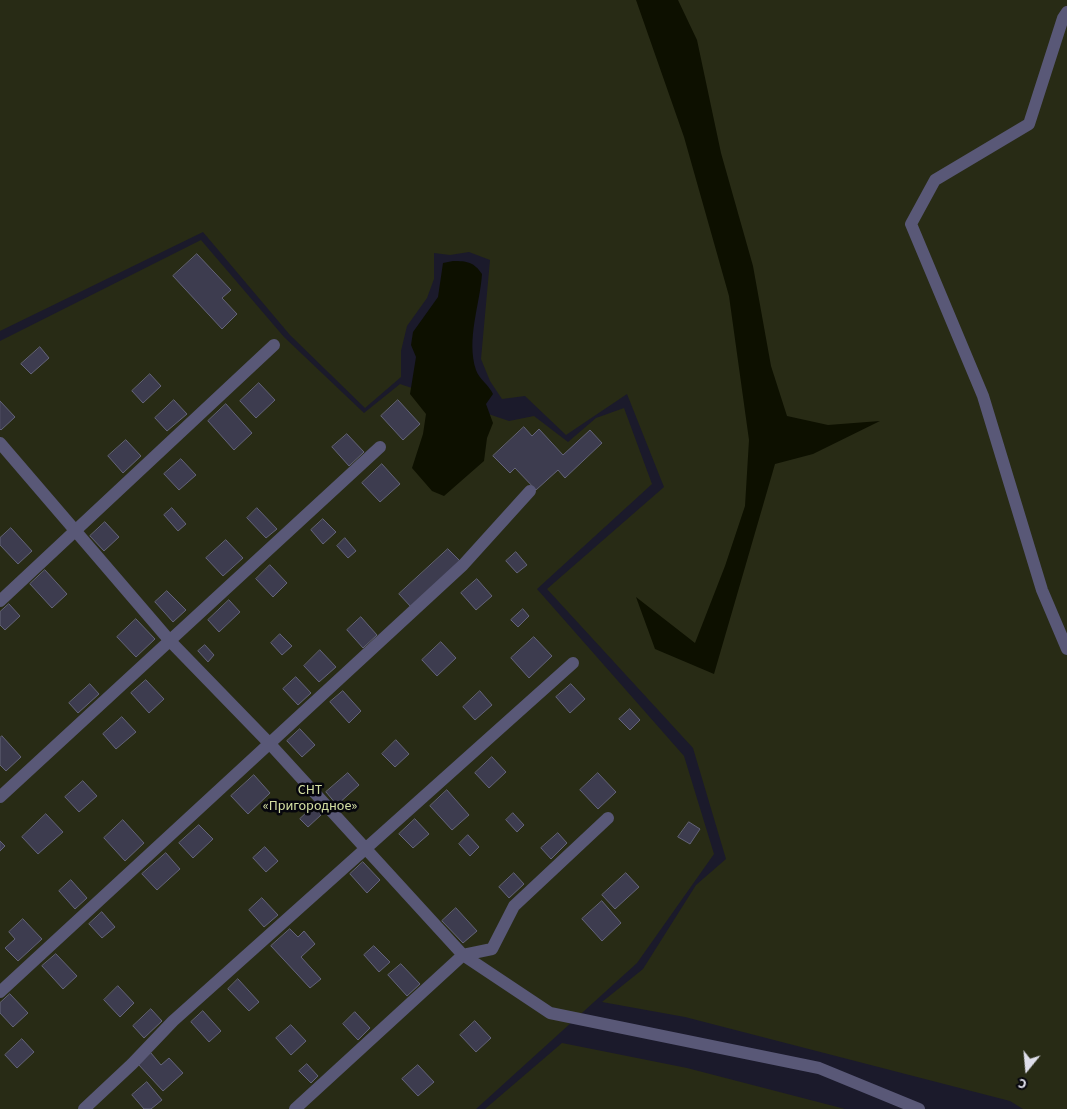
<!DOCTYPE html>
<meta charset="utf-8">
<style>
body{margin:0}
#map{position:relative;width:1067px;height:1109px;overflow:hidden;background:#1b1a2b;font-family:"Source Sans 3",sans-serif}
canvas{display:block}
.north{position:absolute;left:1002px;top:1044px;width:50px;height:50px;-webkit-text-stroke:4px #06060d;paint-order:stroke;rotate:197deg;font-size:14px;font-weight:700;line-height:20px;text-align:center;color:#dedeea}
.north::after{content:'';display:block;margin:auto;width:18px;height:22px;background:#dedeea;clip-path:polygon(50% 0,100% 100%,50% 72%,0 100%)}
</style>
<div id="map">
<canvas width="1067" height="1109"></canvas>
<div class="north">С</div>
</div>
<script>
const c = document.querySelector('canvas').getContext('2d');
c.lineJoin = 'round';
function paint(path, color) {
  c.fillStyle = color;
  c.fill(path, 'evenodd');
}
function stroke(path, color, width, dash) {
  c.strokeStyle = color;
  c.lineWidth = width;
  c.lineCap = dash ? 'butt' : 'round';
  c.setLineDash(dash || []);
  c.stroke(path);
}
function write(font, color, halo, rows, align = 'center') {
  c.font = font + ' "Source Sans 3",sans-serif';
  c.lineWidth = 5;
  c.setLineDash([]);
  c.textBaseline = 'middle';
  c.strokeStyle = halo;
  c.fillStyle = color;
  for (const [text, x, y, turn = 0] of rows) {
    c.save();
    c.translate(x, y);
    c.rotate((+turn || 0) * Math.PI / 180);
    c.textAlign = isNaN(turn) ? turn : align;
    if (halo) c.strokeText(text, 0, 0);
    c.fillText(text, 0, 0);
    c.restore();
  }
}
const green = new Path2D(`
 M0,0H1067V1109H1023L1010,1101L685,1017L602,1002L643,969L696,885L726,859L693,748L547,589L664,487L627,394L566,435L525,396L502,399L490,381L481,359L490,260L469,252L450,255L434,253V279L427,298L407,326L401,351V377L365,408L290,335L203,232L0,331Z
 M201,240L284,337L364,413L400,384L509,421L534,416L568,442L596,418L624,408L652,484L537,589L684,756L714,854L637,963L476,1109H0V341Z
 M562,1043L687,1068L845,1109H485Z`);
const water = new Path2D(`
 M636,0H678L697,40L721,153L753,266L771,366L787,416L828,425L880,421L813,454L775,464L714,674L655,649L636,597L695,643L725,566L745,506L749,440L729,296L684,137Z
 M453,261C467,261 474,262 482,274C480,305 466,339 476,370C479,379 489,385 493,394L486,404L493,423L487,438L484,461L444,496L432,491L412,468L423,434L426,414L410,394L416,357L411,345L413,332L438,297L443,263Z`);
const building = new Path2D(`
 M197,254L231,290L222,298L237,314L222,329L173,276Z
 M40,347L49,358L31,374L21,364Z
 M150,374L161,386L143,403L132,391Z
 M259,383L275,400L256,418L240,401Z
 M174,400L187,414L167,431L155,418Z
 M398,400L420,424L403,440L381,416Z
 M0,401L15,417L1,430L0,429Z
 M226,404L252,433L234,450L208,421Z
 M524,427L532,436L539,429L563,455L590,430L602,443L565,478L558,470L536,490L515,468L510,473L493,456Z
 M347,434L364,452L349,466L332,447Z
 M126,440L141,456L123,473L108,456Z
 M181,459L196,475L179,490L164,474Z
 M382,464L400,484L380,502L362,483Z
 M172,508L186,524L178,531L164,515Z
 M257,508L277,529L266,538L247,518Z
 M323,519L336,532L323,544L311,530Z
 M105,522L119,537L104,551L90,536Z
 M11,528L32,551L18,564L0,545V538Z
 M345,538L356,551L348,558L337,546Z
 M226,540L243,558L223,576L206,558Z
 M448,549L460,561L411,607L399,594Z
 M516,552L527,565L517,573L506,561Z
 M270,565L287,583L273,597L256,579Z
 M45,570L67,594L52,608L30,584Z
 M477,579L492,596L476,610L461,593Z
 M167,591L186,610L173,622L155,602Z
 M229,600L240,612L219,632L208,620Z
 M9,604L20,616L5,630L0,625V612Z
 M523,609L529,616L518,627L511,620Z
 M361,617L377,635L363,648L347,630Z
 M136,619L155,639L136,657L117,637Z
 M280,634L292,646L282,655L271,643Z
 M534,637L552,656L529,678L511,658Z
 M441,642L456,658L437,676L422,660Z
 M205,645L214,655L208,662L198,651Z
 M320,650L336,667L319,682L304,666Z
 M296,677L311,693L298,705L283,689Z
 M146,680L164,699L149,713L131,693Z
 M90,684L99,694L78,713L69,703Z
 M571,684L585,699L570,713L556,697Z
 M343,691L361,711L349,723L330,702Z
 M480,691L492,705L475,720L463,707Z
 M630,709L640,720L630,730L619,719Z
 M122,717L136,732L116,749L103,734Z
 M300,729L315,745L302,757L287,741Z
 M2,736L21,757L6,771L0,765V738Z
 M396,740L409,754L395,767L382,754Z
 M492,757L506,772L489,788L475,773Z
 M348,773L359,785L337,805L326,792Z
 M598,773L616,792L598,809L580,790Z
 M254,775L270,793L248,814L231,796Z
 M83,781L97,796L79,812L65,797Z
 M447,790L469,815L452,830L430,806Z
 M314,806L321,815L308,827L300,819Z
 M513,813L524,825L517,832L506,820Z
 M46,814L63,832L38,854L22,837Z
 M415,819L429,834L413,848L399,834Z
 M123,820L144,843L125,861L104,838Z
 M689,822L700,829L690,844L678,837Z
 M199,825L213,839L193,858L179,843Z
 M558,833L567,843L551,859L541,848Z
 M468,835L479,847L470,856L459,844Z
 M0,841L5,846L0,851Z
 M265,847L278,861L266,872L253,858Z
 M166,853L180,869L157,890L142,874Z
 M363,862L380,880L367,893L350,874Z
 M514,873L524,884L509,898L499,887Z
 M626,873L639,887L615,909L602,895Z
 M71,880L87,898L75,909L59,891Z
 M262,898L278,915L264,927L249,910Z
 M602,901L621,923L602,941L582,919Z
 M456,908L477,931L463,943L442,921Z
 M102,912L115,927L102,938L89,924Z
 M23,919L42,939L18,961L5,948L15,939L9,932Z
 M290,929L298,937L304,931L315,944L301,957L321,979L310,988L271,946Z
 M374,946L390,962L379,972L364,955Z
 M56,954L77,976L63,989L42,966Z
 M401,964L420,984L407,996L388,975Z
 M238,979L259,1002L249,1011L228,989Z
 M118,986L134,1003L120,1017L104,1000Z
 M10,994L28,1013L13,1027L0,1013V1003Z
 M151,1009L162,1021L144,1038L133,1026Z
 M203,1011L221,1031L209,1042L191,1022Z
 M355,1012L370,1028L358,1040L343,1024Z
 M475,1021L491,1038L476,1052L460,1035Z
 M291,1025L306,1041L291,1055L276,1038Z
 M22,1039L34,1052L17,1068L5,1055Z
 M151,1053L161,1065L169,1058L183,1073L163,1091L138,1064Z
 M307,1064L318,1076L311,1083L299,1071Z
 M418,1065L434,1082L418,1096L402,1079Z
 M147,1082L162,1100L151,1109H144L132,1095Z`);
const street = new Path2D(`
 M1067,12L1063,18L1029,124L935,180L911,224L983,396L1042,590L1067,649
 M0,443L170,641L270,744L463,955L550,1013L819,1068L919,1109
 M0,601L274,345
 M0,797L380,447
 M0,992L463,565L530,491
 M84,1109L132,1064L173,1021L573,663
 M295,1109L463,955L492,949L514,906L608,818`);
const parkNames = [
 ["СНТ",310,791],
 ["«Пригородное»",310,807]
];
paint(green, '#282b15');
paint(water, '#0d1000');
paint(building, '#3d3c4f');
stroke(building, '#646479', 1);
stroke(street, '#595877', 12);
write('14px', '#d5e0a3', '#06060d', parkNames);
</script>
